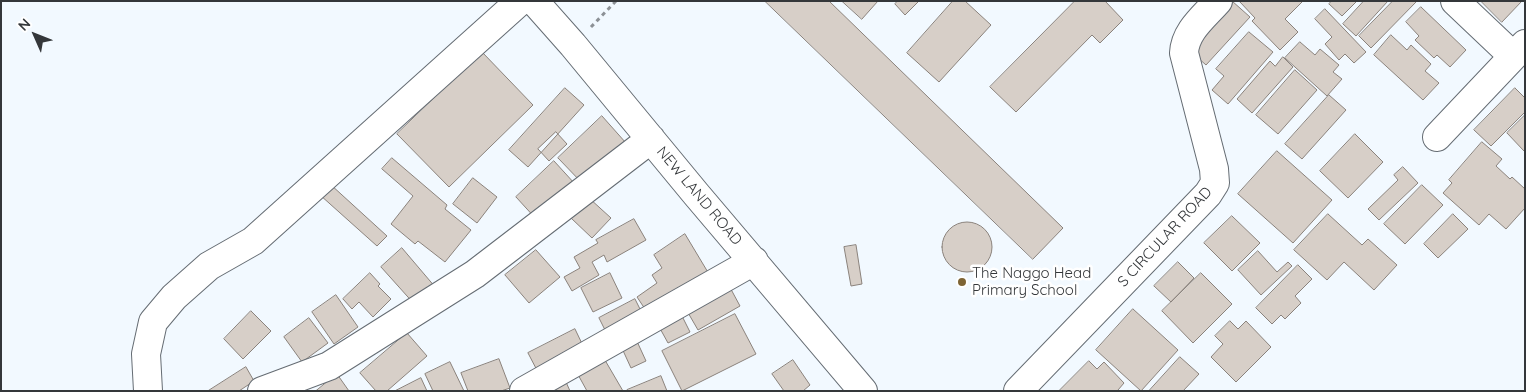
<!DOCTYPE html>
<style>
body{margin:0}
#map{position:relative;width:1526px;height:392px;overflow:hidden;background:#f2f9ff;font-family:Quicksand,sans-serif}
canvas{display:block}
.frame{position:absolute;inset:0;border:2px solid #34373a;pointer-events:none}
.north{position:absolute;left:10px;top:10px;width:50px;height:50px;-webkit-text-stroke:4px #fff;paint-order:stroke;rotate:314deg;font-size:14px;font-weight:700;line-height:20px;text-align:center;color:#34373a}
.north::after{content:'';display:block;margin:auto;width:18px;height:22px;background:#34373a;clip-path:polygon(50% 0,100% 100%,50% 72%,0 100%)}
</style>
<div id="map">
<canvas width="1526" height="392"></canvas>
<div class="frame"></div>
<div class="north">N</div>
</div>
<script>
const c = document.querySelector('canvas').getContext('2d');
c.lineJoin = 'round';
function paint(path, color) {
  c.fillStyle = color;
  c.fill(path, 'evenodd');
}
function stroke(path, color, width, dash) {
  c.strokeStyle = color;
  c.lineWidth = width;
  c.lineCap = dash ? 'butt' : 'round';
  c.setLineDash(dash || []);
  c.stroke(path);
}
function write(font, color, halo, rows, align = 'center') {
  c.font = font + ' Quicksand,sans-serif';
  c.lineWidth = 5;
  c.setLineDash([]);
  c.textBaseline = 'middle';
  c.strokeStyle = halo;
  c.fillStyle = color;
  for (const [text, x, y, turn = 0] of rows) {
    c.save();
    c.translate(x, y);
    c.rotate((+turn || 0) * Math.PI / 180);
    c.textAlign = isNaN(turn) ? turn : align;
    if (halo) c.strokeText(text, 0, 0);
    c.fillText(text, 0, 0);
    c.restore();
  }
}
const building = new Path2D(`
 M765,1H829L1063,228L1033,259Z
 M842,1H878L862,19Z
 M898,1H919L905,15L895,4Z
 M953,1H965L991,25L939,82L907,53Z
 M1075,1H1105L1123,20L1100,43L1092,35L1016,112L990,87Z
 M1232,1L1250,17L1206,65L1188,49Z
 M1241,1H1303L1285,19L1298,32L1280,50L1252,21L1255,18L1240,2Z
 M1332,1H1357L1342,16L1329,4Z
 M1364,1H1388L1356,36L1343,24Z
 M1393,1H1417L1371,48L1359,36Z
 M1481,1H1522L1502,22Z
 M1421,7L1466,50L1450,67L1437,55L1434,58L1415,40L1419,36L1406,22Z
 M1325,9L1366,52L1354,63L1345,54L1339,60L1325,44L1332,37L1315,19Z
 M1249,32L1273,52L1228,104L1212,90L1224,76L1216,69Z
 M1391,35L1407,50L1411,45L1431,64L1425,71L1439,83L1423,100L1374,55Z
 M1300,42L1315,55L1320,49L1339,65L1333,72L1342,79L1327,96L1285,58Z
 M482,52L533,105L449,187L397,134Z
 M1283,57L1293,67L1252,113L1237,99L1270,61L1275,66Z
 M1295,70L1317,90L1278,134L1256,115Z
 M565,88L584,105L528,167L509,150Z
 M1515,88L1525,98V112L1491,146L1474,130Z
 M1329,95L1346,110L1302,159L1285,144Z
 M1525,115V150L1524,151L1507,133Z
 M602,116L626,143L583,184L558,158Z
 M556,132L567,144L549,161L538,149Z
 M1355,134L1383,162L1348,198L1320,171Z
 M1482,142L1502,159L1496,166L1510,179L1512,177L1525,189V208L1506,229L1489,214L1479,225L1443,193L1452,183L1449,180Z
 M1277,151L1332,200L1293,243L1238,194Z
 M392,158L447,205L445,209L471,230L445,262L418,241L415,244L391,224L413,196L382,169Z
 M554,161L575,184L537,220L516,197Z
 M1403,167L1418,183L1379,220L1368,209L1398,180L1394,175Z
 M473,178L497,197L477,223L453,204Z
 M330,184L387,236L377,246L320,195Z
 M1422,185L1443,205L1405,244L1384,224Z
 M589,198L611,218L592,238L571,218Z
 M1328,214L1362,245L1368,239L1397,265L1374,290L1344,262L1327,280L1294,250Z
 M1453,214L1468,229L1438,258L1424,244Z
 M1232,216L1260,243L1232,271L1204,243Z
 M634,219L646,240L607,262L604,255L592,262L599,275L572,291L564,277L580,268L574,257L598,243L596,240Z
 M942 247a25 25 0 1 1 50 0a25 25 0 1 1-50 0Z
 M685,234L709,274L649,315L637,297L657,283L652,275L662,268L654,255Z
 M856,245L862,284L851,286L844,247Z
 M402,248L436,288L416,306L381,267Z
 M536,250L560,277L529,303L505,275Z
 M1258,251L1277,272L1288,262L1292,266L1261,295L1238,270Z
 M1178,262L1194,278L1171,302L1154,286Z
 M1298,265L1312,279L1295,296L1301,303L1285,319L1281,315L1272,324L1256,308Z
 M370,273L380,284L378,286L391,299L373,317L359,302L352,309L343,299Z
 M610,273L622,298L593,312L581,288Z
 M1201,273L1232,304L1193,343L1162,311Z
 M726,280L740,306L698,330L683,304Z
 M336,295L358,327L334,344L312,312Z
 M635,299L644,317L608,336L599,318Z
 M1133,309L1178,350L1141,391L1096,350Z
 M251,311L271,331L243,359L224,339Z
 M680,312L690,332L668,343L657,323Z
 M735,314L756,354L682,391L662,351Z
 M309,318L328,343L302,362L284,337Z
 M1230,321L1238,329L1246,321L1271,347L1236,382L1211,357L1223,344L1215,336Z
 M575,329L586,352L540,376L528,353Z
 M407,333L427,356L387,391H376L360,373Z
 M635,337L646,361L631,368L620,344Z
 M602,355L623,391H587L576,371Z
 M1180,357L1199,374L1183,391H1149Z
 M499,359L510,388L501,391H468L461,373Z
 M793,360L810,385L803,391H784L772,374Z
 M1089,361L1097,369L1104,362L1124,383L1118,390L1119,391H1059Z
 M450,362L464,391H433L425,374Z
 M246,367L254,381L239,391H208Z
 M337,374L349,391H316Z
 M661,376L667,391H627V390Z
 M421,378L427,391H395Z
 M566,382L570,391H545Z`);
const path = new Path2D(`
 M591,27L616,1`);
const minor = new Path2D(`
 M534,1L573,45L696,194L863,391
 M1455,1L1513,56
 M1437,137L1525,44
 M148,391L146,354L153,322L174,297L209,266L253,241L520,1
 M262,391L329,366L475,274L651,139
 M524,391L754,261
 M1018,391L1208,194L1215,183L1214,169L1184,53C1185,31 1204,17 1218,1`);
const markers = [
 [962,282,5,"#7d6435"]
];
const streetNames = [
 ["NEW LAND ROAD",699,196,50],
 ["S CIRCULAR ROAD",1165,237,-47]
];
const poiNames = [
 ["The Naggo Head",972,273],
 ["Primary School",972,290]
];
paint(building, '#d7cfc8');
stroke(building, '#8a827c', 1);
stroke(minor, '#656c73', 30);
stroke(path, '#8c9196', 3, [4, 4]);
stroke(minor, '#fff', 28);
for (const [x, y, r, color] of markers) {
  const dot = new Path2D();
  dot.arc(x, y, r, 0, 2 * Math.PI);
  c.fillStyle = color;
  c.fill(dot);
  stroke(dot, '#fff', 2);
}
write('15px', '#34373a', '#fff', streetNames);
write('15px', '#34373a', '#fff', poiNames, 'left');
</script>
